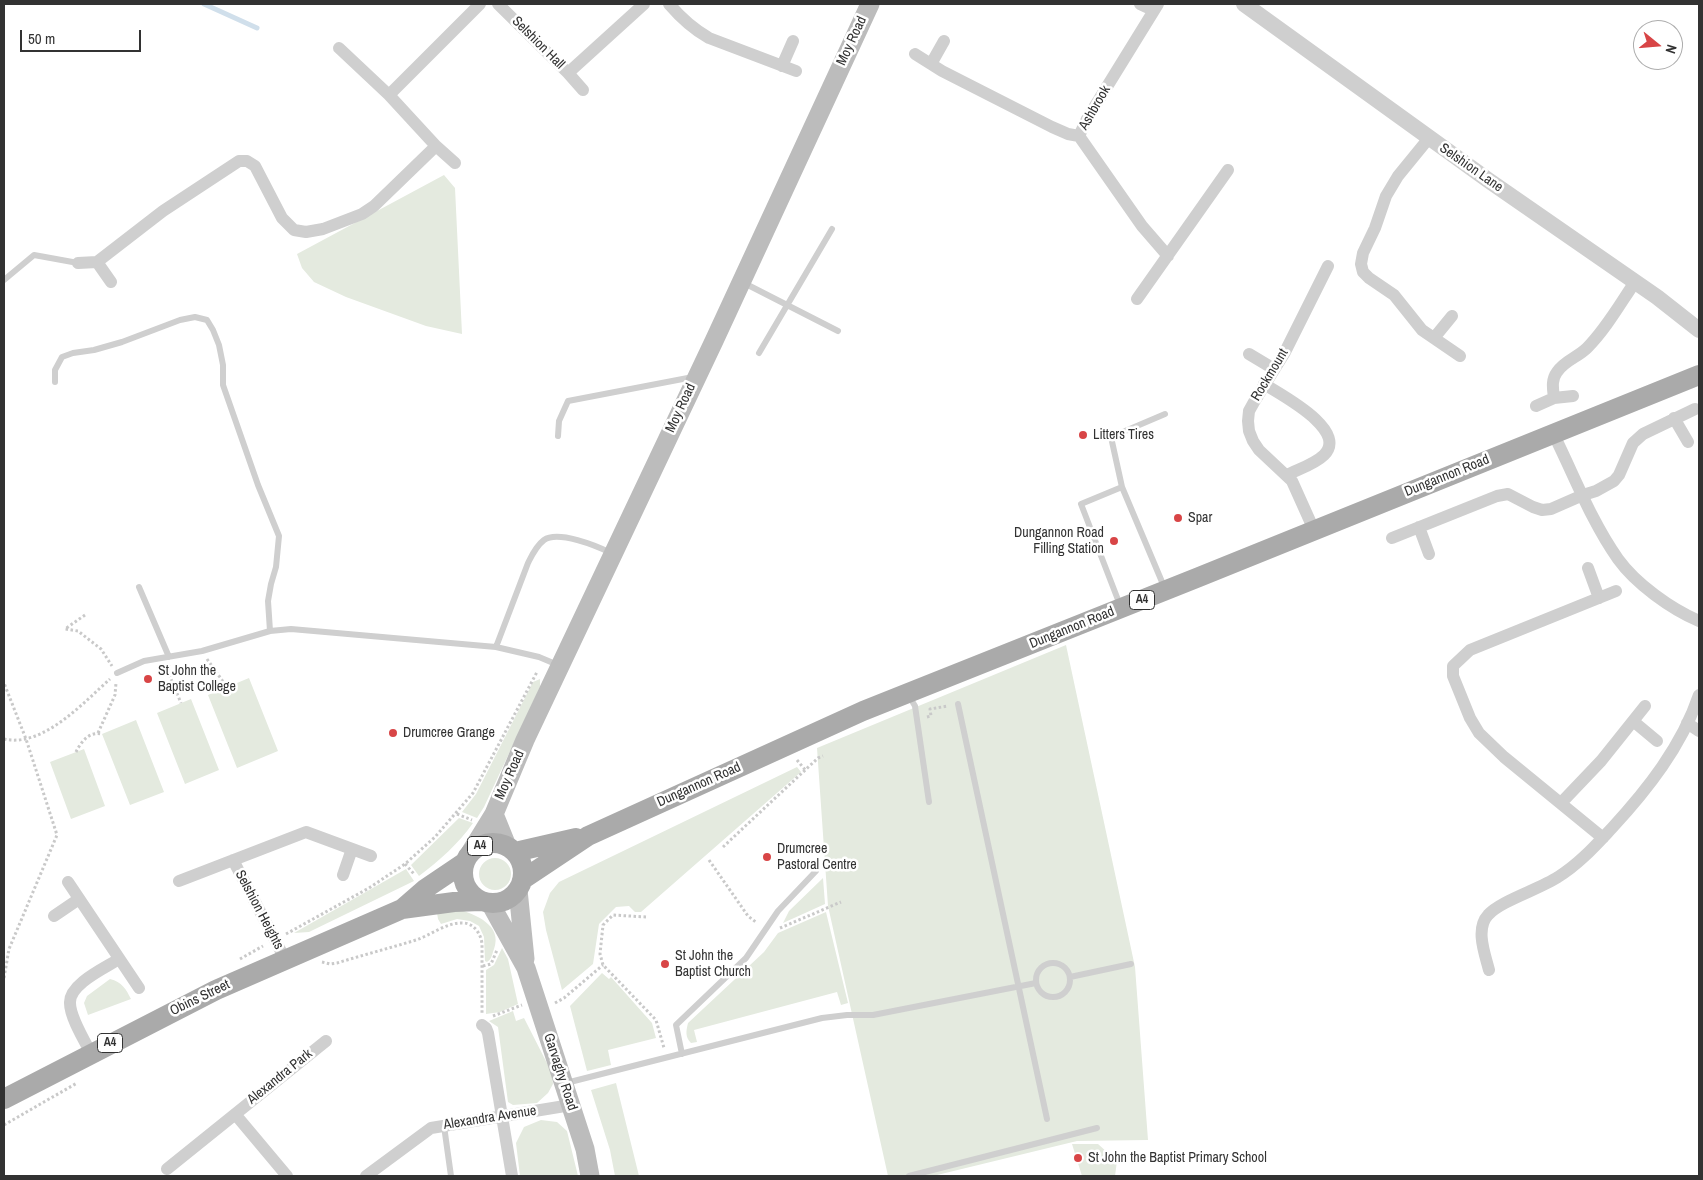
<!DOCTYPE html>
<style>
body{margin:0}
#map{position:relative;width:1703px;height:1180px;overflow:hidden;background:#fff;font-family:"Archivo Narrow",sans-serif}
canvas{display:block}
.frame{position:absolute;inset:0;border:5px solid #323232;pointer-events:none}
.north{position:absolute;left:1633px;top:20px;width:50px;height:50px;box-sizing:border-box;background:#fff;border:1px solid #adadad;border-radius:50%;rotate:107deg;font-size:14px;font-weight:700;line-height:20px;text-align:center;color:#323232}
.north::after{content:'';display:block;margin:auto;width:18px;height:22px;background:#d84546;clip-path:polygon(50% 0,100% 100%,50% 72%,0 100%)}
.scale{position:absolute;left:20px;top:30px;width:121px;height:22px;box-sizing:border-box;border:2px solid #323232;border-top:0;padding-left:6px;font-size:15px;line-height:18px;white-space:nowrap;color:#323232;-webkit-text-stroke:4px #fff;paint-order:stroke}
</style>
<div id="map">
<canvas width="1703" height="1180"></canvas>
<div class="frame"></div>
<div class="north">N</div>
<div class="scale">50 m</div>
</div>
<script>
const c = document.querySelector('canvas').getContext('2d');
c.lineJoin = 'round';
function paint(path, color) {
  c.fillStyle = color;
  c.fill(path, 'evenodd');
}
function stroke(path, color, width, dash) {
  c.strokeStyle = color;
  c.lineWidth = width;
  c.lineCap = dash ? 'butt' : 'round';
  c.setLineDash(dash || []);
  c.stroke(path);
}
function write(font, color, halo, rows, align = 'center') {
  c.font = font + ' "Archivo Narrow",sans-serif';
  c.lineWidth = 5;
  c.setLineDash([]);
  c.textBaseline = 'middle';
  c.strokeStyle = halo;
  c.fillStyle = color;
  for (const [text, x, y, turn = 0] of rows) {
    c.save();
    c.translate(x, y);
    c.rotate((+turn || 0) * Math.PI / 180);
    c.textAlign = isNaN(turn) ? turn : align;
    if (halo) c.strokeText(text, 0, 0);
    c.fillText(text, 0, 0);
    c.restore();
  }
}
const green = new Path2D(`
 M444,175L455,188L462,334L426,326L346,297L314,282L302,268L297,254Z
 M1066,645L1135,967L1148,1140L1077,1141L933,1176H888L828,906L817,748Z
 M249,678L278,751L237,768L208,695Z
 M540,679V687L484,807L477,818L462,812L476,794L533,682Z
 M191,699L219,770L185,784L157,713Z
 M136,720L164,792L130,805L102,734Z
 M84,749L105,806L71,819L50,762Z
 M797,767L801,772L641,912H635L629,906L616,907L599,924L593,964L562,990L546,930L543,912L550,893L559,882Z
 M459,818L473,823C458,844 440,860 419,876L411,865Z
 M479 874a16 16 0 1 1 32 0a16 16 0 1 1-32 0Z
 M406,869L414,881L309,932L294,933Z
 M823,878L825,904L783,923L789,911Z
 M457,909C475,914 503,925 494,949C492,954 492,959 487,962L485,961L484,937L479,926L470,921L457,919L441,924L438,919L437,913Z
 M826,912L848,1003L841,1005L837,992L694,1030L697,1042L691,1043C685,1037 686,1031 688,1023L764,952L778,933Z
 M502,948L508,959L518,1004L500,1012L486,1014V970L494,965Z
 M602,973L609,979L611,977L652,1023L656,1038L608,1050L611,1065L587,1071L570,1006Z
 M110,979C122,982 126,989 131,999L88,1015L84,1003L87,996Z
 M513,1011L516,1021L524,1018L552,1073L553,1084L548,1093L537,1103L513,1105L508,1102L498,1027L489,1021Z
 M616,1083L639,1176H615L610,1150L591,1090Z
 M541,1120L557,1122L567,1131L578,1176H520L516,1143L524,1127Z
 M1072,1144H1098L1117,1161L1115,1176H1082Z`);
const stream = new Path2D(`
 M204,4L257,28`);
const path = new Path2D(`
 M85,615L65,629L78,631L101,649L112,666
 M207,659L222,680L225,688
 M169,665L168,672L181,703
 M927,717L931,716L930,709L948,706
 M98,733L115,695L116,683
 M4,739C43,748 84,702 110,679
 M76,752C81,742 89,731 102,734
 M797,760L806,771
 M457,814L472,820
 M723,847L818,758L823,756
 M709,860L748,916L757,923
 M405,864L415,875
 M646,917L613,915L603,925L600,954L603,965L656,1020L664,1048
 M780,928L841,902
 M286,934L369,888L405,864L435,837L473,793L537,672
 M240,959L263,946
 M322,962L330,964L337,963C363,955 390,948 416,940C431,935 447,922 463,923C474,923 481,934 482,944V1013
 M483,966L491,964L497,950
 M4,978L9,949L57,835L26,739L4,683
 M555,1003L564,998L603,965
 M493,1016L522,1005
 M4,1125L77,1083`);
const service = new Path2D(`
 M4,280L34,255L78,263
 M744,283L838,331
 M759,353L832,229
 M55,382V370L62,357L73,353L94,350L122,342L180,320L195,317L207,320L213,330L219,345L223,365V385L258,485L279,536L276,567L271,584L268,601L270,631
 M558,436L559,421L568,401L693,377
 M1122,487L1111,437L1165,414
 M139,587L169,657
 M1120,605L1081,504L1122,487L1165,589
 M496,647L528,563C532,555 536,546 544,540C558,530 597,546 611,553
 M117,673L144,661L202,651L270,631L291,629L496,647L539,657L558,665
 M909,696L915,706L929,802
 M958,704L1047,1119
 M1036 980a17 17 0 1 1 34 0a17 17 0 1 1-34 0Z
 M1070,977L1131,964
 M682,1054L676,1025L746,958L778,911L816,871
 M566,1083L822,1018L847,1015H873L1036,983
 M444,1126L451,1176
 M909,1176L1097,1128`);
const minor = new Path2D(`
 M498,4L568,73L644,4
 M669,4C681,18 693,29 709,38L796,71
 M1140,4L1153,10
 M1158,4L1087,119L1079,136L1142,226L1168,256
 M915,54L942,71L1052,127L1068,134L1079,136
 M931,64L944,41
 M782,66L793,41
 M568,73L583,90
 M389,95L480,4
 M1429,138L1398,176L1386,196L1375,228L1363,253L1361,264L1363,272L1369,278L1394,295L1422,330L1460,356
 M436,146L455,163
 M97,262L111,282
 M78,263L97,262L163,211L239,161H247L255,166L282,218L294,230L306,232L323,229L362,214L374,206L436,146L389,95L339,48
 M1137,299L1228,170
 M1434,338L1452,316
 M1249,354L1274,369
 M1264,384C1281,395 1349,430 1324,455C1315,464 1299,469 1287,475
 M1554,398C1553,389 1551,380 1557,372C1564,361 1578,357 1587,348C1606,329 1620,304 1635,282
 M1536,406L1554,398L1573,396
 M1674,418L1688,442
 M1553,433C1574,475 1591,521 1618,559C1636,584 1671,609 1699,621
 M1419,527L1429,554
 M1314,530L1292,481L1259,450L1253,441L1249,431L1248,421L1249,411L1254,402L1285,352L1328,266
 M1392,538L1497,496L1508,494L1533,507L1542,510L1551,509L1583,495L1596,491L1614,481L1619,475L1633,443L1643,434L1695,409
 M1588,568L1599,598
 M1633,721L1657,741
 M1687,723L1699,731
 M1561,803L1601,761L1645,706
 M1603,838L1504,757L1479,733L1470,718L1453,676V666L1470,650L1616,591
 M233,860L285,959
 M343,875L352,849
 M179,881L306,832L371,856
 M68,882L139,988
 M54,916L79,899
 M1489,970C1485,954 1475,929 1488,915C1500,901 1540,889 1558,877C1579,864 1595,846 1612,828C1647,790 1682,746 1699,695
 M482,1025L486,1028L488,1033L512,1176
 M91,1053C84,1040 70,1017 70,1003C69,984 105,968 119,959
 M235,1114L287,1176
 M167,1169L326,1041
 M366,1176L431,1128L571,1105`);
const tertiary = new Path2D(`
 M1244,4L1488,180L1657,297L1699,330`);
const secondary = new Path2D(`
 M494,814L507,846
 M470,853L494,814L525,740L714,341L870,4
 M518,890L525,959
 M490,903L526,968L585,1149L590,1176`);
const primary = new Path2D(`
 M463 873a30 30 0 1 1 60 0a30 30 0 1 1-60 0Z
 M515,852L576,838
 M522,880L588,836L863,711L1199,577L1699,375
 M402,909L454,902L481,901
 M4,1099L216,990L402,909L425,889L465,862`);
const markers = [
 [1083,435,5,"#d84546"],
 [1178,518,5,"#d84546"],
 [1114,541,5,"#d84546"],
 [148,679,5,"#d84546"],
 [393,733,5,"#d84546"],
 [767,857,5,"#d84546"],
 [665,964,5,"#d84546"],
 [1078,1158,5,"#d84546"]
];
const shields = [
 [1142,600,25],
 [480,846,25],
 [110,1043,25]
];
const shieldNames = [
 ["A4",1142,600],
 ["A4",480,846],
 ["A4",110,1043]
];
const streetNames = [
 ["Moy Road",852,41,-65],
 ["Selshion Hall",538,43,45],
 ["Ashbrook",1095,108,-60],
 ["Selshion Lane",1471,168,35],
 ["Rockmount",1270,375,-59],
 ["Moy Road",681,408,-65],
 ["Dungannon Road",1447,476,-22],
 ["Dungannon Road",1072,628,-22],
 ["Moy Road",510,775,-66],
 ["Dungannon Road",699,785,-24],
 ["Selshion Heights",259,910,62],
 ["Obins Street",200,998,-26],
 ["Garvaghy Road",560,1072,72],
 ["Alexandra Park",280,1077,-39],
 ["Alexandra Avenue",490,1118,-9]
];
const poiNames = [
 ["Litters Tires",1093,435],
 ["Spar",1188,518],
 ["Dungannon Road",1104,533,"right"],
 ["Filling Station",1104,549,"right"],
 ["St John the",158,671],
 ["Baptist College",158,687],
 ["Drumcree Grange",403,733],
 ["Drumcree",777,849],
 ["Pastoral Centre",777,865],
 ["St John the",675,956],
 ["Baptist Church",675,972],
 ["St John the Baptist Primary School",1088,1158]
];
paint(green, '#e4eadf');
stroke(stream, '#d0dfeb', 5);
stroke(path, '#c9c9c9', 3, [2.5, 2.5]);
stroke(service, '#cfcfcf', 6);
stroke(minor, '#cfcfcf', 12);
stroke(tertiary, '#cfcfcf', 16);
stroke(secondary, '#bcbcbc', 19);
stroke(primary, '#aaa', 20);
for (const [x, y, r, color] of markers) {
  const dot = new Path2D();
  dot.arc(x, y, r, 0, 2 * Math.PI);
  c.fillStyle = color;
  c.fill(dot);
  stroke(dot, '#fff', 2);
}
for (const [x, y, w] of shields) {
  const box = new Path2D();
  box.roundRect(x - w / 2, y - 9.5, w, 19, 4);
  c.fillStyle = '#fff';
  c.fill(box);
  stroke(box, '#323232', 1);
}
write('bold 12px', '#323232', null, shieldNames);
write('14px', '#323232', '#fff', streetNames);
write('14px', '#323232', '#fff', poiNames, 'left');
</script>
